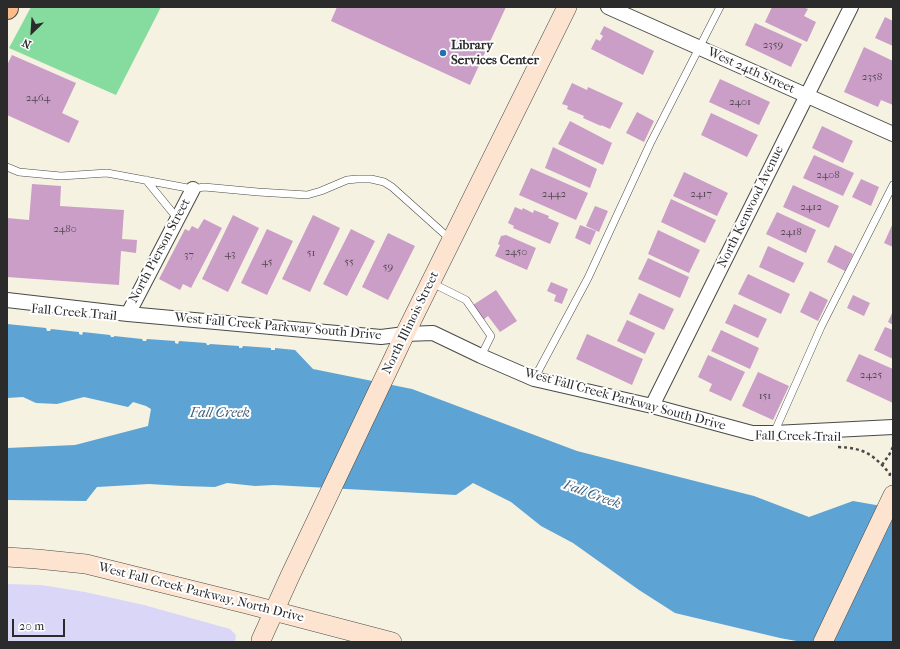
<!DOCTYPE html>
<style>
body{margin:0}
#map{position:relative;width:900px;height:649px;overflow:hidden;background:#f5f2e2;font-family:"IM FELL French Canon",serif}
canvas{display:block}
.frame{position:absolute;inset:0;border:8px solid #2b2b2b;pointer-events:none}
.north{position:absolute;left:12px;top:12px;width:40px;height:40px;-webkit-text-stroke:3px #fff;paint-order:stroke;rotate:205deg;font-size:11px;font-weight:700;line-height:16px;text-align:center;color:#2b2b2b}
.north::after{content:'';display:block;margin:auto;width:14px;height:18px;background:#2b2b2b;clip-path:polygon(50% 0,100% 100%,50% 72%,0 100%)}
.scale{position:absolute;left:12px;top:619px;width:53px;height:18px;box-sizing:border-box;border:2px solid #2b2b2b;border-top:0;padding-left:5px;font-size:12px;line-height:14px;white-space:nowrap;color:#2b2b2b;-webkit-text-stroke:3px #fff;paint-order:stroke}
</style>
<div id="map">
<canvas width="900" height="649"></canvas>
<div class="frame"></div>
<div class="north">N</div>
<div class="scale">20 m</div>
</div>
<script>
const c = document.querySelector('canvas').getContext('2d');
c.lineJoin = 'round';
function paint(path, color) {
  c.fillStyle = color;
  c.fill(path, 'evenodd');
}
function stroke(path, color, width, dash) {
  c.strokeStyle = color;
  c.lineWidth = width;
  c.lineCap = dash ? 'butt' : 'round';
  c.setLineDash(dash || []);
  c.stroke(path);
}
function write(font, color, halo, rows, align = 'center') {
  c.font = font + ' "IM FELL French Canon",serif';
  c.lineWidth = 4;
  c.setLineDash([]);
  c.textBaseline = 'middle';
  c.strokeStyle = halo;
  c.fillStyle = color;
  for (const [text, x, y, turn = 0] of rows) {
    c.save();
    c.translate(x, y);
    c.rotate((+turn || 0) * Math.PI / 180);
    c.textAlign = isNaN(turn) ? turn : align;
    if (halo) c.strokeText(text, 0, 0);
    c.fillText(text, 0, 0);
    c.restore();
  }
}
const built = new Path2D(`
 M7,584L41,585L85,592L144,605L230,629L236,635L235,642H7Z`);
const green = new Path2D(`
 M31,7H161L116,95L9,48Z`);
const water = new Path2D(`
 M7,324L46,328L47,331H50L51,329L79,332V334L82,335L83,332L110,335L111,337H114V336L142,339L143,341H146L147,339L175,341V343L178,344L179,341L206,343L207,345H209L210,344L239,346V348H242L243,346L271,348V350H275V348L295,350L313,369L412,389L577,451L754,496L809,517L853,501L893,508V642H802L780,638L675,613L639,590L573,543L541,526L511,502L473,483L456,495L274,485L255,486L227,483L215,487L182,486L149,484L97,487L86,501L7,500V448L75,445L148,426L151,409L146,406L133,402L128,407L84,397L57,404L36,403L23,397L7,398Z`);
const building = new Path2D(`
 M337,7H506L470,85L331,21Z
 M772,7H803L808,9L804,16L816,22L807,42L765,22Z
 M885,17L893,21V46L875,38Z
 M755,23L802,44L791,67L745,45Z
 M604,26L654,51L643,75L591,49L596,39L600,41L603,36L600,34Z
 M864,47L893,61V105L881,100L878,107L844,92Z
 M12,55L76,83L62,113L79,121L69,143L7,115V65Z
 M720,79L770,102L759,125L709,102Z
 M572,83L587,90L588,87L623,103L610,129L601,125V126L583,118L584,116L567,109L568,106L562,104Z
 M637,112L654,121L644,142L626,133Z
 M711,113L758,135L747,157L701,135Z
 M570,121L612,143L603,165L558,144Z
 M822,126L853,141L843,163L812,148Z
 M553,147L597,169L590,188L545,168Z
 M814,155L854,173L843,196L803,178Z
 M531,168L588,193L576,220L519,195Z
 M684,172L728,193L717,216L673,196Z
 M861,179L879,187L871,206L852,197Z
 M32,184L61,186L60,206L124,210L122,239L137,240L136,253L121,251L119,285L7,277V218L29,220Z
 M793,185L839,206L829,228L783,207Z
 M671,199L716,220L705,243L661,222Z
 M595,206L608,211L599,232L586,226Z
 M515,207L522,210L523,208L533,213L534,210L549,216L548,218L559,223L550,244L513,228L514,226L508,223Z
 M777,212L816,230L806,253L766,234Z
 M233,215L259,228L228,292L202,279Z
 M313,215L340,228L310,292L282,279Z
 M204,219L222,228L191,288L183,284L180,290L159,279L185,229L189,231L192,226L198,229Z
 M893,223V247L884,243Z
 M580,225L596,231L590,245L575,238Z
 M267,229L293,241L267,295L241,283Z
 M351,229L375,241L347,296L323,284Z
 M658,230L700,250L689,273L648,254Z
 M388,233L415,246L388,300L362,287Z
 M506,235L536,248L527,270L495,256L500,245L498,244L501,236Z
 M835,245L853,254L845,271L827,262Z
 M768,246L804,263L794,283L759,267Z
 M648,258L689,277L680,298L638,279Z
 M748,274L790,294L781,314L738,294Z
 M551,282L568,289L562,304L554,301L556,295L547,291Z
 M496,290L517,321L500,332L488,316L483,320L473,305Z
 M810,291L828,300L818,321L800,312Z
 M639,293L674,309L664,330L629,314Z
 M853,295L870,303L864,316L847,308Z
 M734,304L767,319L758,338L725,323Z
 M893,311V325L888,322Z
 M627,320L655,333L645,354L617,341Z
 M885,327L893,330V359L874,350Z
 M721,330L759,348L750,369L711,351Z
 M587,334L643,359L632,385L576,359Z
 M859,354L893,369V403L846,381Z
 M708,355L745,372L731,401L709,391L712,384L698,377Z
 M758,372L789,386L773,420L742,406Z`);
const path = new Path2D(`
 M838,447C864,448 873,454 890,474L889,477
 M882,465L889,455L893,447`);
const lane = new Path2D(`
 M7,167L19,172L61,176L107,173L193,189L204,187L258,192L307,195L321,191L347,180L357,179H371L384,182L392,187L450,239
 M146,180L177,218
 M432,283L466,300L491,336L481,356
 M534,379L588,278L650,144L720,7
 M774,433L821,327L893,185`);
const street = new Path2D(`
 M608,7L893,134
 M7,300L128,314L381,337L405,334L433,333L481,356L534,379L652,406L752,433H774L893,427
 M128,314L193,189
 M652,406L851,7`);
const secondary = new Path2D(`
 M7,557L37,559L86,564L247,604L392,642
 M261,642V640L290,576L405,334L567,7
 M823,642L893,495`);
const primary = new Path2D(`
 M7,8V7`);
const markers = [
 [443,53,4,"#1f6fb2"]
];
const numberNames = [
 ["2359",773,45],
 ["2358",872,77],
 ["2464",38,98],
 ["2401",740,102],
 ["2408",828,175],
 ["2442",554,194],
 ["2417",701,194],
 ["2412",811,207],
 ["2480",65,229],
 ["2418",791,232],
 ["2450",516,252],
 ["51",311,253],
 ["43",230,254],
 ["37",189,255],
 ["45",267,262],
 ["55",349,262],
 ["59",388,267],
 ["2425",871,375],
 ["151",765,396]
];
const poiNames = [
 ["Library",451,46],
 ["Services Center",451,61]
];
const streetNames = [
 ["West 24th Street",751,71,24],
 ["North Kenwood Avenue",751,207,-64],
 ["North Pierson Street",160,251,-62],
 ["Fall Creek Trail",74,313,5],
 ["North Illinois Street",411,323,-64],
 ["West Fall Creek Parkway South Drive",278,327,5],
 ["West Fall Creek Parkway South Drive",625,400,15],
 ["Fall Creek Trail",798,437,1],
 ["West Fall Creek Parkway, North Drive",201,593,14]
];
const waterNames = [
 ["Fall Creek",220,414],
 ["Fall Creek",592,495,20]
];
paint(built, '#dad6f7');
paint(green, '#86db9e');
paint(water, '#5da3d3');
paint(building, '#ca9ec7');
stroke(lane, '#494946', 8);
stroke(street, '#494946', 16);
stroke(secondary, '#494946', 20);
stroke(primary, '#494946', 24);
stroke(path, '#494946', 2.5, [3, 3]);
stroke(lane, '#fff', 7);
stroke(street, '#fff', 14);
stroke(secondary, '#fde4d1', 19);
stroke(primary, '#fabc8b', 22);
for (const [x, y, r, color] of markers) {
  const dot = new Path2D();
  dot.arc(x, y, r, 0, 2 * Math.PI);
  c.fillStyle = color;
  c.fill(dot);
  stroke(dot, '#fff', 1.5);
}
write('11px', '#534852', null, numberNames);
write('bold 13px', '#2b2b2b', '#fff', poiNames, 'left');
write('13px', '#2b2b2b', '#fff', streetNames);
write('italic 14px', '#426177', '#fff', waterNames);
</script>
